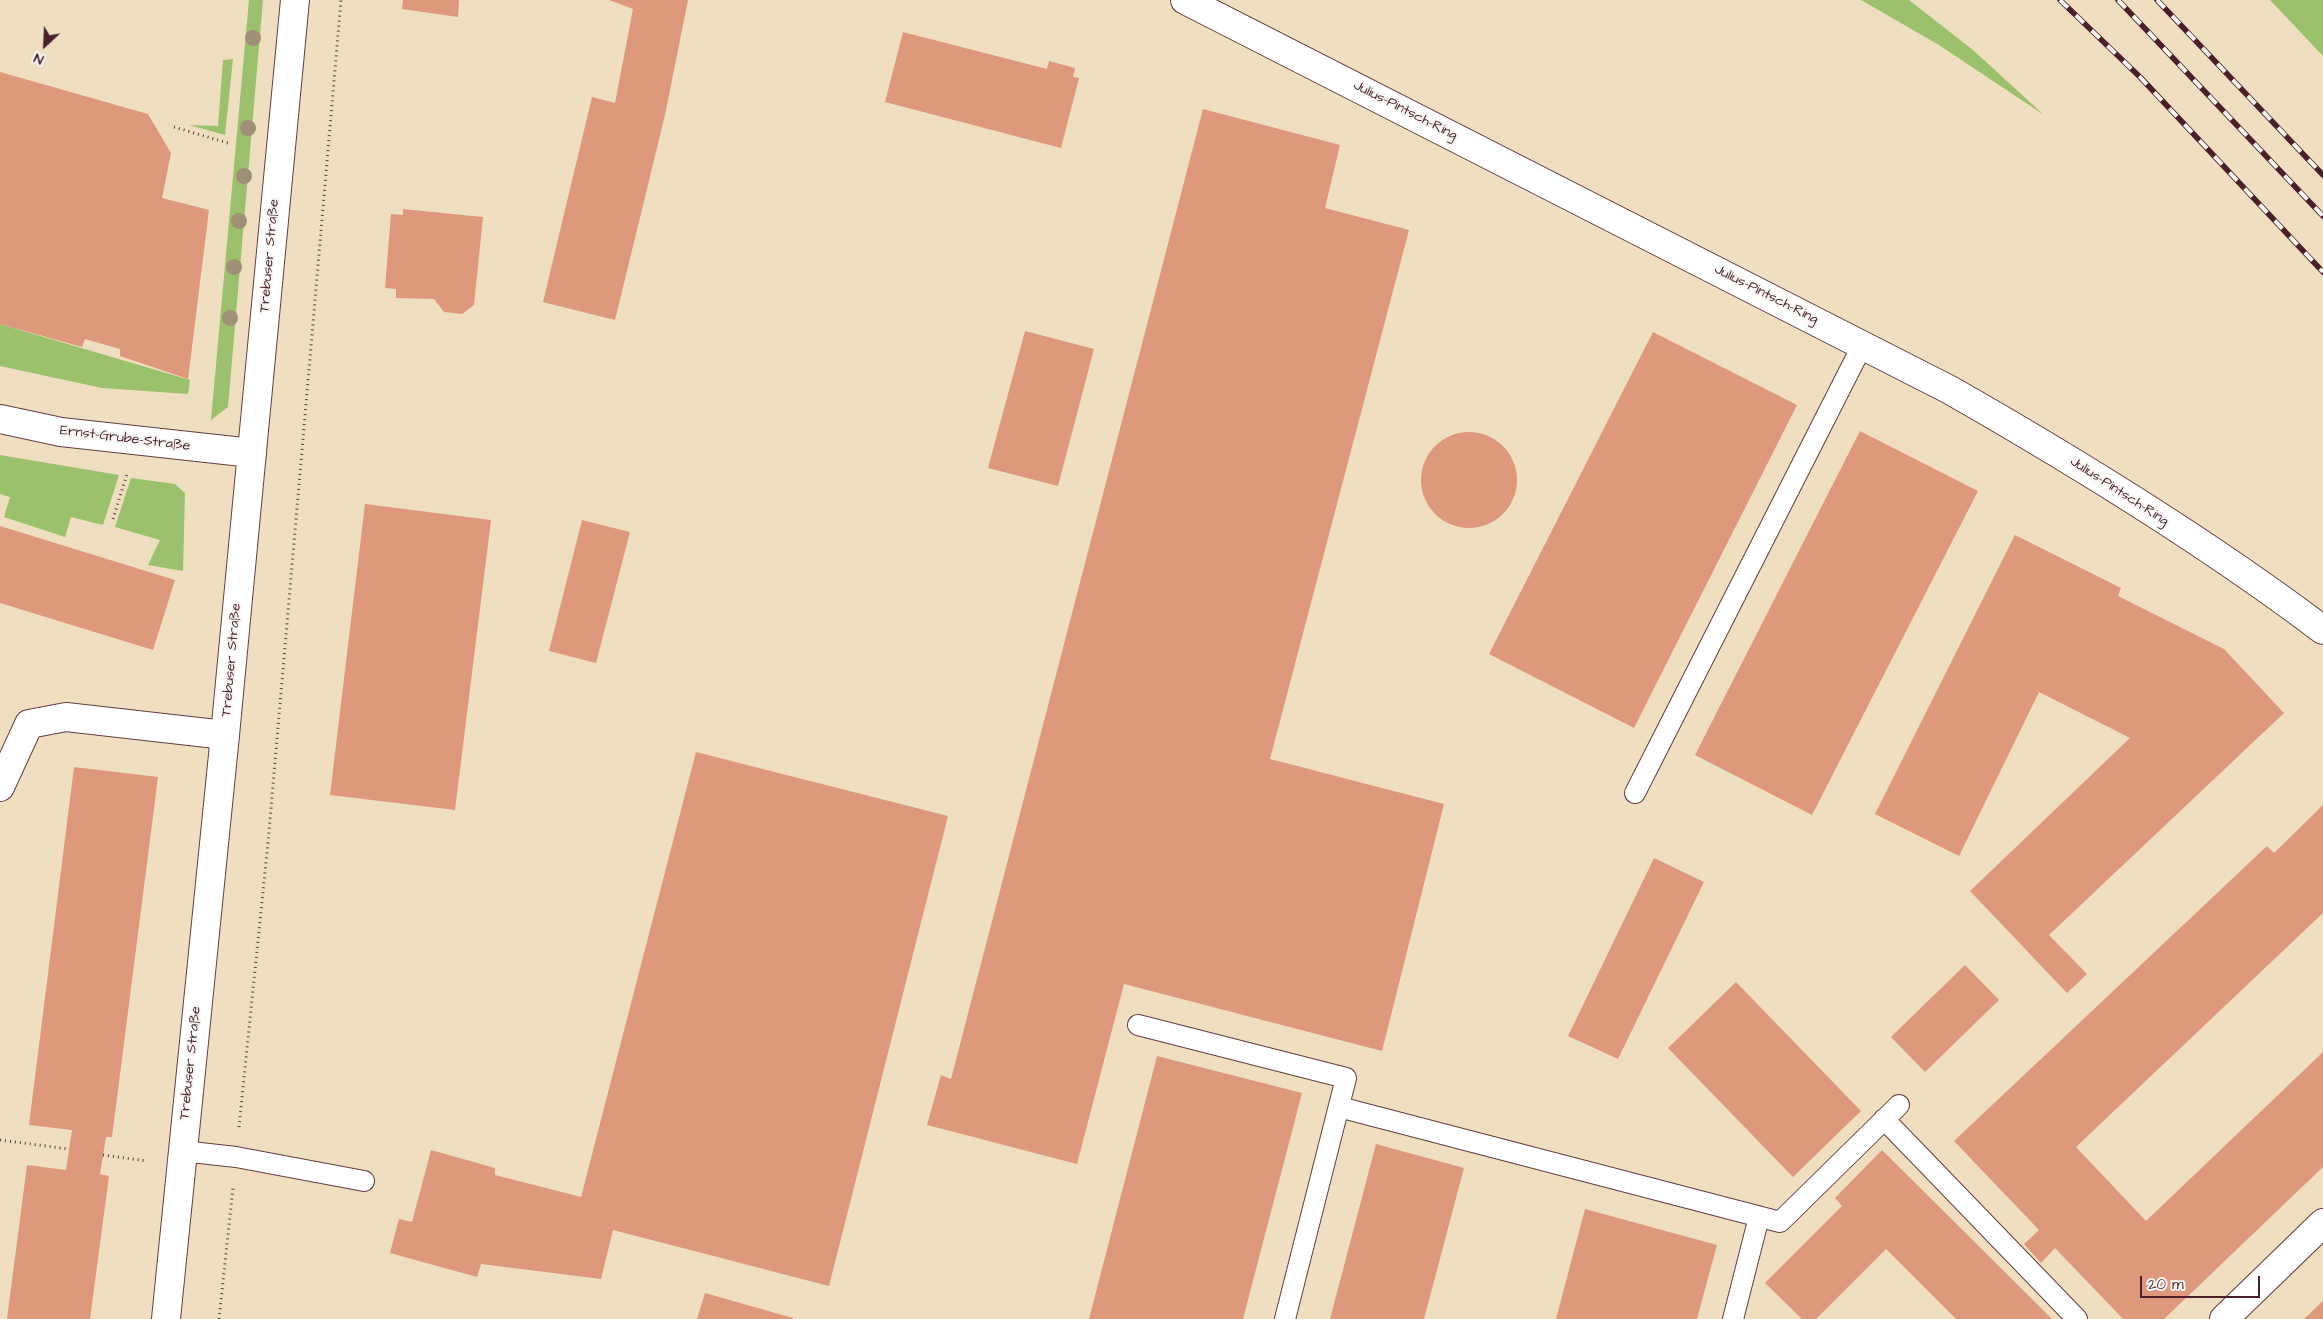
<!DOCTYPE html>
<meta charset="utf-8">
<style>
body{margin:0}
#map{position:relative;width:2323px;height:1319px;overflow:hidden;background:#efdfc0;font-family:"Architects Daughter",sans-serif}
canvas{display:block}
.north{position:absolute;left:20px;top:20px;width:50px;height:50px;-webkit-text-stroke:4px #f6f6f2;paint-order:stroke;rotate:205deg;font-size:14px;font-weight:700;line-height:20px;text-align:center;color:#4a1f2b}
.north::after{content:'';display:block;margin:auto;width:18px;height:22px;background:#4a1f2b;clip-path:polygon(50% 0,100% 100%,50% 72%,0 100%)}
.scale{position:absolute;left:2140px;top:1276px;width:120px;height:22px;box-sizing:border-box;border:2px solid #4a1f2b;border-top:0;padding-left:6px;font-size:15px;line-height:18px;white-space:nowrap;color:#4a1f2b;-webkit-text-stroke:4px #f6f6f2;paint-order:stroke}
</style>
<div id="map">
<canvas width="2323" height="1319"></canvas>
<div class="north">N</div>
<div class="scale">20 m</div>
</div>
<script>
const c = document.querySelector('canvas').getContext('2d');
c.lineJoin = 'round';
function paint(path, color) {
  c.fillStyle = color;
  c.fill(path, 'evenodd');
}
function stroke(path, color, width, dash) {
  c.strokeStyle = color;
  c.lineWidth = width;
  c.lineCap = dash ? 'butt' : 'round';
  c.setLineDash(dash || []);
  c.stroke(path);
}
function write(font, color, halo, rows, align = 'center') {
  c.font = font + ' "Architects Daughter",sans-serif';
  c.lineWidth = 4;
  c.setLineDash([]);
  c.textBaseline = 'middle';
  c.strokeStyle = halo;
  c.fillStyle = color;
  for (const [text, x, y, turn = 0] of rows) {
    c.save();
    c.translate(x, y);
    c.rotate((+turn || 0) * Math.PI / 180);
    c.textAlign = isNaN(turn) ? turn : align;
    if (halo) c.strokeText(text, 0, 0);
    c.fillText(text, 0, 0);
    c.restore();
  }
}
const green = new Path2D(`
 M249,0H263L228,407L211,420Z
 M1861,0H1909L1973,50L2044,115L1939,45Z
 M2270,0H2323V56Z
 M233,59L225,135L189,125L218,126L223,60Z
 M0,324L190,380L188,394L102,388L0,366Z
 M0,455L119,475L103,525L71,517L65,537L4,517L10,497L0,494Z
 M131,478L175,484L185,493L183,571L148,565L160,540L115,527Z`);
const building = new Path2D(`
 M403,0H459L458,17L402,9Z
 M609,0H688L665,115L615,320L543,302L592,97L615,103L633,9Z
 M903,32L1047,69L1049,61L1075,68L1073,77L1079,78L1061,148L885,102Z
 M0,72L148,114L171,153L162,198L209,210L188,379L120,356V349L85,339L82,347L0,324Z
 M1203,109L1340,145L1325,208L1409,230L1270,759L1444,804L1382,1051L1124,984L1077,1164L927,1125L941,1075L951,1079Z
 M403,209L483,217L474,305L462,314L444,312L434,299L396,298V289L385,288L391,214L403,215Z
 M1025,331L1094,349L1058,486L988,468Z
 M1653,332L1797,405L1634,728L1489,654Z
 M1860,431L1978,491L1812,815L1695,755Z
 M1421 480a48 48 0 1 1 96 0a48 48 0 1 1-96 0Z
 M365,504L491,520L455,810L330,795Z
 M582,520L630,532L596,663L549,651Z
 M0,526L175,580L153,650L0,603Z
 M2015,535L2121,588L2118,596L2224,649L2284,713L2049,935L2087,974L2067,993L1970,891L2130,738L2039,692L1959,856L1875,814Z
 M696,752L948,816L829,1286L613,1230L601,1279L481,1264L477,1277L390,1253L399,1219L412,1222L431,1150L495,1168V1175L581,1197Z
 M74,767L158,777L112,1137H106L100,1174L109,1176L90,1319H7L27,1165L66,1170L72,1130L29,1125Z
 M2323,805V913L2076,1147L2146,1221L2323,1052V1167L2164,1319H2123L2055,1248L2041,1263L2024,1244L2039,1230L1954,1141L2267,846L2274,853Z
 M1654,858L1704,882L1618,1059L1568,1036Z
 M1965,965L1999,1000L1925,1072L1891,1037Z
 M1736,982L1861,1111L1793,1177L1668,1048Z
 M1157,1056L1302,1093L1243,1319H1089Z
 M1376,1144L1464,1168L1424,1319H1330Z
 M1882,1150L2052,1319H1956L1886,1249L1816,1319H1802L1765,1283L1842,1206L1835,1198Z
 M1585,1209L1717,1245L1697,1319H1556Z
 M705,1293L793,1318V1319H697Z
 M2323,1301V1319H2304Z`);
const path = new Path2D(`
 M174,127L231,144
 M113,519L127,474
 M239,1127L268,843L341,0
 M0,1140L69,1149
 M103,1155L147,1161
 M219,1319L233,1188`);
const lane = new Path2D(`
 M1635,793L1863,344
 M1138,1025L1346,1078L1285,1319
 M1339,1107L1780,1222L1899,1105
 M1884,1119L2077,1319
 M182,1151L236,1157L364,1181
 M1733,1319L1759,1217`);
const street = new Path2D(`
 M1185,0L1950,390C2078,463 2205,541 2323,630
 M0,419L61,432L252,453
 M0,787L29,724L66,717L225,735
 M2224,1319L2323,1223`);
const secondary = new Path2D(`
 M166,1319L225,735L295,0`);
const rail = new Path2D(`
 M2060,0L2140,77L2323,272
 M2118,0L2323,216
 M2157,0L2323,175`);
const trees = [
 [253,38],
 [248,128],
 [244,176],
 [239,221],
 [234,267],
 [230,318]
];
const streetNames = [
 ["Julius-Pintsch-Ring",1405,111,27],
 ["Trebuser Straße",270,256,-85],
 ["Julius-Pintsch-Ring",1766,295,27],
 ["Ernst-Grube-Straße",125,439,7],
 ["Julius-Pintsch-Ring",2119,492,33],
 ["Trebuser Straße",232,660,-85],
 ["Trebuser Straße",191,1063,-84]
];
paint(green, '#9bc16c');
paint(building, '#de987c');
stroke(lane, '#633c41', 22);
stroke(street, '#633c41', 30);
stroke(secondary, '#633c41', 30);
stroke(path, '#633c41', 3, [1, 4]);
stroke(lane, '#fff', 20);
stroke(street, '#fff', 28);
stroke(secondary, '#fff', 28);
stroke(rail, '#4a1f2b', 5.5);
stroke(rail, '#f6f6f2', 4, [11]);
c.fillStyle = '#a19078';
for (const [x, y] of trees) {
  c.beginPath();
  c.arc(x, y, 8, 0, 2 * Math.PI);
  c.fill();
}
write('14px', '#4a1f2b', '#f6f6f2', streetNames);
</script>
